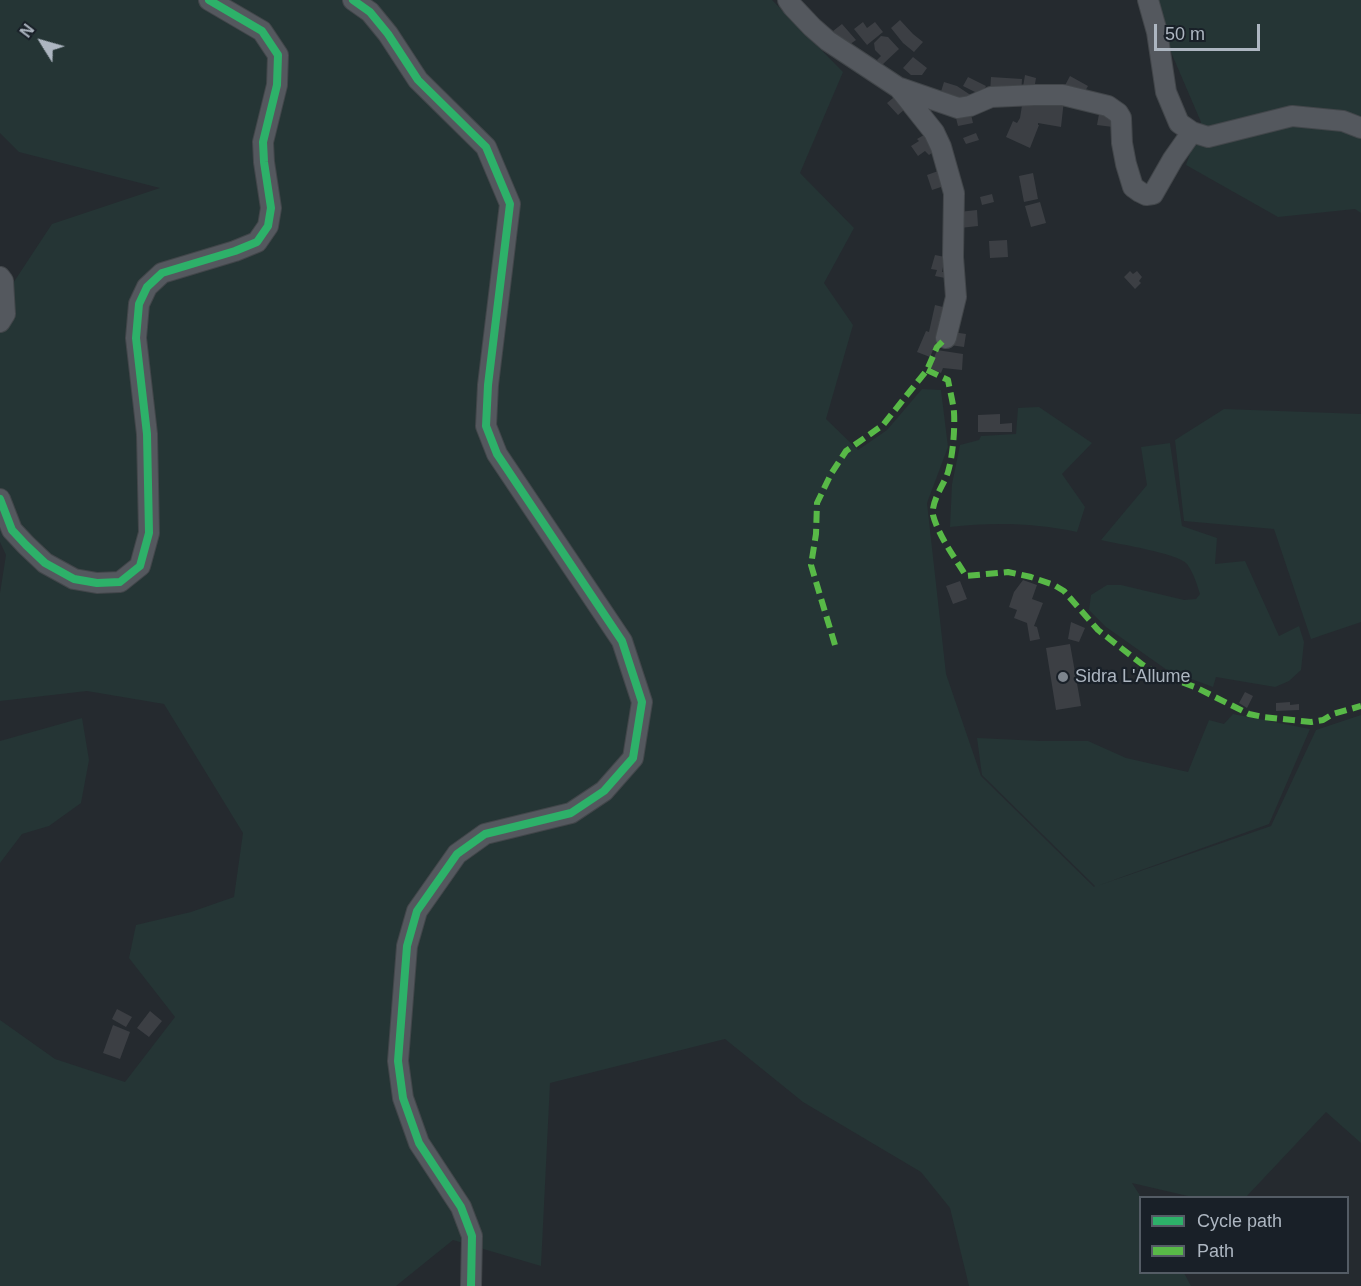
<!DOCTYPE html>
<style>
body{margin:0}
#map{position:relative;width:1361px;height:1286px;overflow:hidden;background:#252a2f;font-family:Helvetica,sans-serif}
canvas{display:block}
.legend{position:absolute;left:1139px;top:1196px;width:210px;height:78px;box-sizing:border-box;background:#192028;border:2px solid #545c65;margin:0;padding:8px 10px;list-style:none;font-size:18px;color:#adb6c1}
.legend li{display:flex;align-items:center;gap:12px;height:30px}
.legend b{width:30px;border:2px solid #545c65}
.north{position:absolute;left:12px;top:12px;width:60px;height:60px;-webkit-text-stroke:4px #192028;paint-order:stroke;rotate:307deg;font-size:16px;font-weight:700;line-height:24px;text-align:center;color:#adb6c1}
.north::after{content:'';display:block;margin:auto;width:21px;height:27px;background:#adb6c1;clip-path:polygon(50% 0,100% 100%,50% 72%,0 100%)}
.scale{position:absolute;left:1154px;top:24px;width:106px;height:27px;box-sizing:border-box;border:3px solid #adb6c1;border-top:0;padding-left:8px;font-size:18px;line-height:21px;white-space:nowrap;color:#adb6c1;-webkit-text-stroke:4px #192028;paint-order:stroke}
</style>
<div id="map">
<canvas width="1361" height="1286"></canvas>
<ul class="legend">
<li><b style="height:8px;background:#2db169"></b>Cycle path</li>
<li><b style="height:8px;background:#58b947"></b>Path</li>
</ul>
<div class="north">N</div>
<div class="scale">50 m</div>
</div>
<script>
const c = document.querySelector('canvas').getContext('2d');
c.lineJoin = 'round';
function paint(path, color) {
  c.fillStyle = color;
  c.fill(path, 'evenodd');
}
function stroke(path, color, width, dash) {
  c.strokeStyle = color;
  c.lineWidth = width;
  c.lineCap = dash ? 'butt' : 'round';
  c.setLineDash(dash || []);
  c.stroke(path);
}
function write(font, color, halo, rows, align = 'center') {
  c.font = font + ' Helvetica,sans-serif';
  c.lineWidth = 4.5;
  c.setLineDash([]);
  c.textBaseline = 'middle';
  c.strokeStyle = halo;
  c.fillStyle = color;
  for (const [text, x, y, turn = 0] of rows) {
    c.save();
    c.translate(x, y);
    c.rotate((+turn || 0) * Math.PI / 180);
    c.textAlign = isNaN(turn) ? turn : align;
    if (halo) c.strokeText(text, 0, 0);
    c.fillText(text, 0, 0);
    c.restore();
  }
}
const green = new Path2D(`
 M0,0H772L843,72L800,173L854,228L824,283L853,325L826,419L858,450L887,430L922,389L941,390L948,447L927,503L946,674L981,776L1094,887L1095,886L982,775L977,738L1040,741H1088L1126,758L1188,772L1209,720L1224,724L1233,714L1310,729L1269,824L1097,886L1271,826L1316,730L1361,715V1143L1326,1112L1246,1197H1192L1132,1183L1141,1197L1140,1272L1184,1273L1191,1286H969L950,1208L921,1172L803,1102L725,1039L550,1083L541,1266L453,1240L396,1286H0V1020L55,1059L125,1082L175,1017L129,958L136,925L191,912L234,897L243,833L164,704L87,691L0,701V593L6,555L0,542V303L52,224L160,188L19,152L0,133Z
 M1154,0H1361V213L1355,209L1278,217L1186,165L1201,122L1168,45Z
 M1039,407L1092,443L1062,474L1085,507L1077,532C1035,523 993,522 950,527L952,484L960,445L979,440L981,436L1016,434L1018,408Z
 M1224,409L1361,414V622L1311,639L1274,529L1184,521L1175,440Z
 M1170,443L1182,526L1217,538L1215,564L1245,561L1279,636L1299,626L1304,642L1301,670L1289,681L1275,687L1216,677L1213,687L1167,670L1106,627L1089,610L1091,595L1107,585H1121L1184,600L1196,599L1200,594C1197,584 1193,572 1187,564C1178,553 1117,544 1101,540L1147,485L1141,447Z
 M82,718L89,760L81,803L49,826L22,834L0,863V741Z`);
const building = new Path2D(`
 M900,20L913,34L923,42L914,52L903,43L891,28Z
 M863,22L867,28L875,22L883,32L867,45L854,29Z
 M842,24L856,40L846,47L833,31Z
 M881,36L888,37L899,49L882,65L877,60L881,56L875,50L874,43Z
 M913,57L927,68L922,75H911L903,68Z
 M1025,75L1036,78L1034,90L1023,87Z
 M1070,76L1088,86L1083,95L1062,91Z
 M968,77L986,86L981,95L963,86Z
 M991,77L1022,79L1021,94L990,93Z
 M944,82L957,86L972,96L968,105L939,98Z
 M899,93L910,105L898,115L887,103Z
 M1023,99L1064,100L1061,127L1038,123V125H1039L1030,148L1006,137L1013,121L1017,123L1020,118Z
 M970,110L973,123L958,126L955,114Z
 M1099,114L1114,116L1113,127L1097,125Z
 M929,132L939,148L929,155L925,151L918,156L911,146L919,141L917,139Z
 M976,133L979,140L966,144L963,138Z
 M941,170L947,185L932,190L927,175Z
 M1033,173L1038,199L1024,202L1019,176Z
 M992,194L994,202L982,205L980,197Z
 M1040,202L1046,223L1031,227L1025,206Z
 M977,210L978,226L960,228L959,212Z
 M1007,240L1008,257L990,258L989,241Z
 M935,255L945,257L942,272H946L945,278L935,276L937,270L931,269Z
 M1130,271L1133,274L1137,271L1142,277L1139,281L1141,283L1135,289L1124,277Z
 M935,305L951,309L930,357L917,352L926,331L929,332Z
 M953,332L966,334L964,347L950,345Z
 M937,350L963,354L962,370L943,368L941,373L930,368Z
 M1000,414V424L1012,423V432H978V415Z
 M1023,580L1037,585L1032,599L1043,603L1034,626L1037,627L1040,639L1030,641L1027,623L1014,618L1017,610L1009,607L1014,592Z
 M960,581L967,599L953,604L946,586Z
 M1071,622L1085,628L1079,642L1068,639Z
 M1070,644L1081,706L1056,710L1046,648Z
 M1245,692L1253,696L1247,708L1239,703Z
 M1290,702V705L1299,704V710L1276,711V703Z
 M117,1009L132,1017L126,1027L112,1019Z
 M150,1011L162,1021L149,1037L137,1028Z
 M113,1025L130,1032L120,1059L103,1053Z`);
const minor = new Path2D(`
 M353,0L370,12L388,34L418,80L486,147L510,204L488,385L486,426L497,454L622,641L642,702L633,758L604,791L571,813L485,834L457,854L417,911L407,946L398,1061L403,1098L419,1143L461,1207L472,1236L471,1286
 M788,0L793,7L812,27L828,41L899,88L934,132L941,147L954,193L953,257L956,297L946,338
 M1148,0L1157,32L1166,92L1179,123L1192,132L1208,137L1292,116L1343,121L1361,128
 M900,88L958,108L970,106L991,97L1035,95H1063L1108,106L1118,113L1121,118L1122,143L1126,164L1133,187L1140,192L1146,195L1153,194L1173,159L1192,132
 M0,277L3,281L5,314L0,322
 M0,499L12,530L26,545L45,563L74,579L97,583L120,582L140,566L149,533L147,434L136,338L139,304L147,287L162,273L235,251L257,242L268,226L271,208L264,162L263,142L277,85L278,55L262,31L209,0`);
const quiet = new Path2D(`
 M927,370L948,380C950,391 953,402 954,412C955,429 953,455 948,472C944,485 931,501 933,515C938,535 955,558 966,576L1008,572L1031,577L1054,585L1064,591L1098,630L1143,665L1154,672L1195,687L1249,714L1263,717L1311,722L1323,720L1333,714L1361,706
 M835,645L811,565L816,534L817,503L831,474L846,451L883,425L927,370L937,347L946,338`);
const cycleway = new Path2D(`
 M353,0L370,12L388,34L418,80L486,147L510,204L488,385L486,426L497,454L622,641L642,702L633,758L604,791L571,813L485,834L457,854L417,911L407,946L398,1061L403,1098L419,1143L461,1207L472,1236L471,1286
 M0,499L12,530L26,545L45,563L74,579L97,583L120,582L140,566L149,533L147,434L136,338L139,304L147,287L162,273L235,251L257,242L268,226L271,208L264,162L263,142L277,85L278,55L262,31L209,0`);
const markers = [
 [1063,677,6,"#7d858e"]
];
const poiNames = [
 ["Sidra L'Allume",1075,677]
];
paint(green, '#253535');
paint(building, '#3c3f44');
stroke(minor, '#42464a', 22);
stroke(minor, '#54585e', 20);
stroke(quiet, '#58b947', 6, [12, 6]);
stroke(cycleway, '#2db169', 8);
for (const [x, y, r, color] of markers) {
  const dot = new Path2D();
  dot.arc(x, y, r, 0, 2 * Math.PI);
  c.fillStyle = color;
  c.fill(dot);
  stroke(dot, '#192028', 2);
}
write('18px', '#adb6c1', '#192028', poiNames, 'left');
</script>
